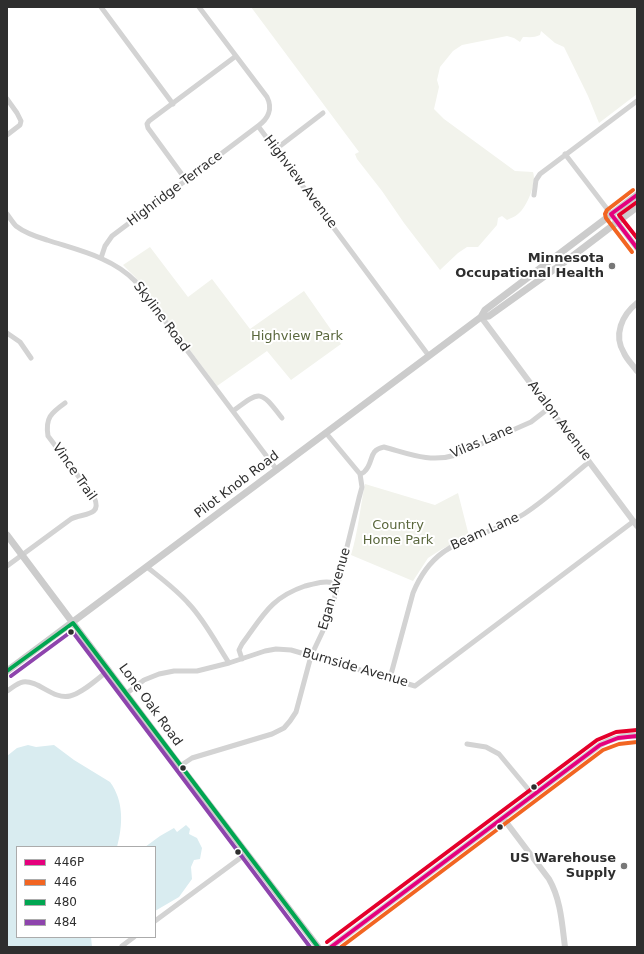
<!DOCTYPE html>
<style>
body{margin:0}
#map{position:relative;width:644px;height:954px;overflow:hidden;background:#fff;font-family:"DejaVu Sans",sans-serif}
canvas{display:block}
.frame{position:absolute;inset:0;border:8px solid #2e2e2e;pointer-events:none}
.legend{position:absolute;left:16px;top:846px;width:140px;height:92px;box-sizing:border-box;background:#fff;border:1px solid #ababab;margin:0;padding:5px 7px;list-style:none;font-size:12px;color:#2e2e2e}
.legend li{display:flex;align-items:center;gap:8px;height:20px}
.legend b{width:20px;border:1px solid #ababab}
</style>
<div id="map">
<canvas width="644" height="954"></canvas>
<div class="frame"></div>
<ul class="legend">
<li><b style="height:5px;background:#e5007d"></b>446P</li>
<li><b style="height:5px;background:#f26522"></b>446</li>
<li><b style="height:5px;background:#00a651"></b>480</li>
<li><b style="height:5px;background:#8e44ad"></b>484</li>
</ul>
</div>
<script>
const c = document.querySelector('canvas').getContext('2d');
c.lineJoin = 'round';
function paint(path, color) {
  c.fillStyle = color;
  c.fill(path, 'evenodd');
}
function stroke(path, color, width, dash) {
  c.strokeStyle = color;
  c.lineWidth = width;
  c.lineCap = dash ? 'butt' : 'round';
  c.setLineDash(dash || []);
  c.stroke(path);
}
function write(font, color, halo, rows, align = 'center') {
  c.font = font + ' "DejaVu Sans",sans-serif';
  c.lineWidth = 4;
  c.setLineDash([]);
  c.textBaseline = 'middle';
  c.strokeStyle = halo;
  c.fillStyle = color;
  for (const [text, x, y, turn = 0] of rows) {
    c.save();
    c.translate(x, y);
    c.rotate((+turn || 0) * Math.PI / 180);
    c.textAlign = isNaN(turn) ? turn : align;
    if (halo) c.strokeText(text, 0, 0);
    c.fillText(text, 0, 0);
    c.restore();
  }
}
const green = new Path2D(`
 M251,7H637V94L599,123L588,96L564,47L555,43L541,31L540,35C534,38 529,37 523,37L520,42L514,38L507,36L462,45L453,51L440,67L437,80L439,87L434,109L444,119L515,171L533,172C537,183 527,207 518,214C515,217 510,218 507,220L502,216L498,218L497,225L478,247H467L458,253L440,270L404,223L382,191L357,159L355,154L359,152Z
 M150,247L188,297L212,279L250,329L304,291L341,344L291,380L267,351L217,386L135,277L123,265Z
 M365,484L435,505L458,493L469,536L442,549L428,558L413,581L351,555C358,532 360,508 365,484Z`);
const water = new Path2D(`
 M28,745L36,747L54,745L74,760L110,782C124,801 123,825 117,847H17V937H91L92,947H7V756L17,748Z
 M186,825L190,829L189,834L197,838L202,848L200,859L194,860L191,867L192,879L179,897L155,911V847H145L160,836L174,828L177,832Z`);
const minor = new Path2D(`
 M101,7L173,104
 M7,99L17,113L21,121L20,125L7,135
 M258,126L429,356
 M276,149L323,113
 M565,154L611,214
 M186,180L148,128L147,124L149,121L236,56
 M534,195L536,180L540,174L637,101
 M7,214C10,218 13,223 16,226C25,233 37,237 47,240C77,250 112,257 135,281L277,470
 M101,258L105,246L112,236L258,126C268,119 273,109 267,97L199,7
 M7,333L20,342L31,358
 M233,411C261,390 260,390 282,418
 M326,433L360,474
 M360,474C362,473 364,473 365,471C374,462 368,450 384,447C410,454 430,463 456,455L531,422L549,408
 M7,566L71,519C82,513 103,517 94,497L48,436C45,418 51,413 65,403
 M147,567C162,579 177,590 189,604C205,621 216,643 229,663
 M242,659L239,650L242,644C263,616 270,598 305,586C317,583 326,580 339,584
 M390,678L413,593C437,534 479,543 524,514C547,499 568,479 589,462
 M7,691C12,688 17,683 23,682C39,680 53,700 70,696C83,693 98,678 109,670
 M127,693L144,680L159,674L174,671H197L229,663L265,651L276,649L291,650L415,686L634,521
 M467,744L486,747L499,754L533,795
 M180,766L192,758L272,734L284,728L290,721L296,712L311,656L330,616L359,498L362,487L360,474
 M155,921L247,853
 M122,946L134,937`);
const tertiary = new Path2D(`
 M611,214L637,248
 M637,303C622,315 613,335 624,353C627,360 633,365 637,371
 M481,317L637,526
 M503,818L549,879C561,900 562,924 565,947
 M331,947L600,745C611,739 624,735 637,736`);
const secondary = new Path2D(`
 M481,317L489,316L570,258L637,207
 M7,535L180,766L318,947
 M7,671L481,317L485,310L637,195`);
const bus1 = new Path2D(`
 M637,195L611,214L637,248
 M331,947L600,745L618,738L637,736`);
const bus2 = new Path2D(`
 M632,252L606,218L605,214L607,210L633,190
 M341,947L603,750L619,744L637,742`);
const bus3 = new Path2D(`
 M7,671L73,623L318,947`);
const bus4 = new Path2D(`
 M11,676L72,631L310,947`);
const bus5 = new Path2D(`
 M637,202L619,215L637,238
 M327,942L597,740L616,732L637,730`);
const markers = [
 [612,266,4,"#777"],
 [71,632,3.5,"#2e2e2e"],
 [183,768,3.5,"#2e2e2e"],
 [534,787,3.5,"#2e2e2e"],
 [500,827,3.5,"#2e2e2e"],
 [238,852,3.5,"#2e2e2e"],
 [624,866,4,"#777"]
];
const streetNames = [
 ["Highview Avenue",300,182,53],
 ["Highridge Terrace",175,189,-37],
 ["Skyline Road",161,317,53],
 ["Avalon Avenue",559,421,53],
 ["Vilas Lane",482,442,-23],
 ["Vince Trail",74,472,55],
 ["Pilot Knob Road",237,485,-37],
 ["Beam Lane",485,532,-24],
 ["Egan Avenue",335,589,-74],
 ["Burnside Avenue",355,668,16],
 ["Lone Oak Road",150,705,54]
];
const poiNames = [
 ["Minnesota",604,259],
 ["Occupational Health",604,274],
 ["US Warehouse",616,859],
 ["Supply",616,874]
];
const parkNames = [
 ["Highview Park",297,337],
 ["Country",398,526],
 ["Home Park",398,541]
];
paint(green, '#f2f3ec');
paint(water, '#d9ecf0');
stroke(minor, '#d3d3d3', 5);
stroke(tertiary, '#d3d3d3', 6);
stroke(secondary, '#ccc', 7);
stroke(bus1, '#e5007d', 4);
stroke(bus2, '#f26522', 4);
stroke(bus3, '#00a651', 4);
stroke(bus4, '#8e44ad', 4);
stroke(bus5, '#e4002b', 4);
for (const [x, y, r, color] of markers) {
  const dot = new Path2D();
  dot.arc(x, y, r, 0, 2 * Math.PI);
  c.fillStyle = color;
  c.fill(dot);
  stroke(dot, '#fff', 1.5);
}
write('13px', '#2e2e2e', '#fff', streetNames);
write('bold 13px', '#2e2e2e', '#fff', poiNames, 'right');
write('13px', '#5a673d', '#fff', parkNames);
</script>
